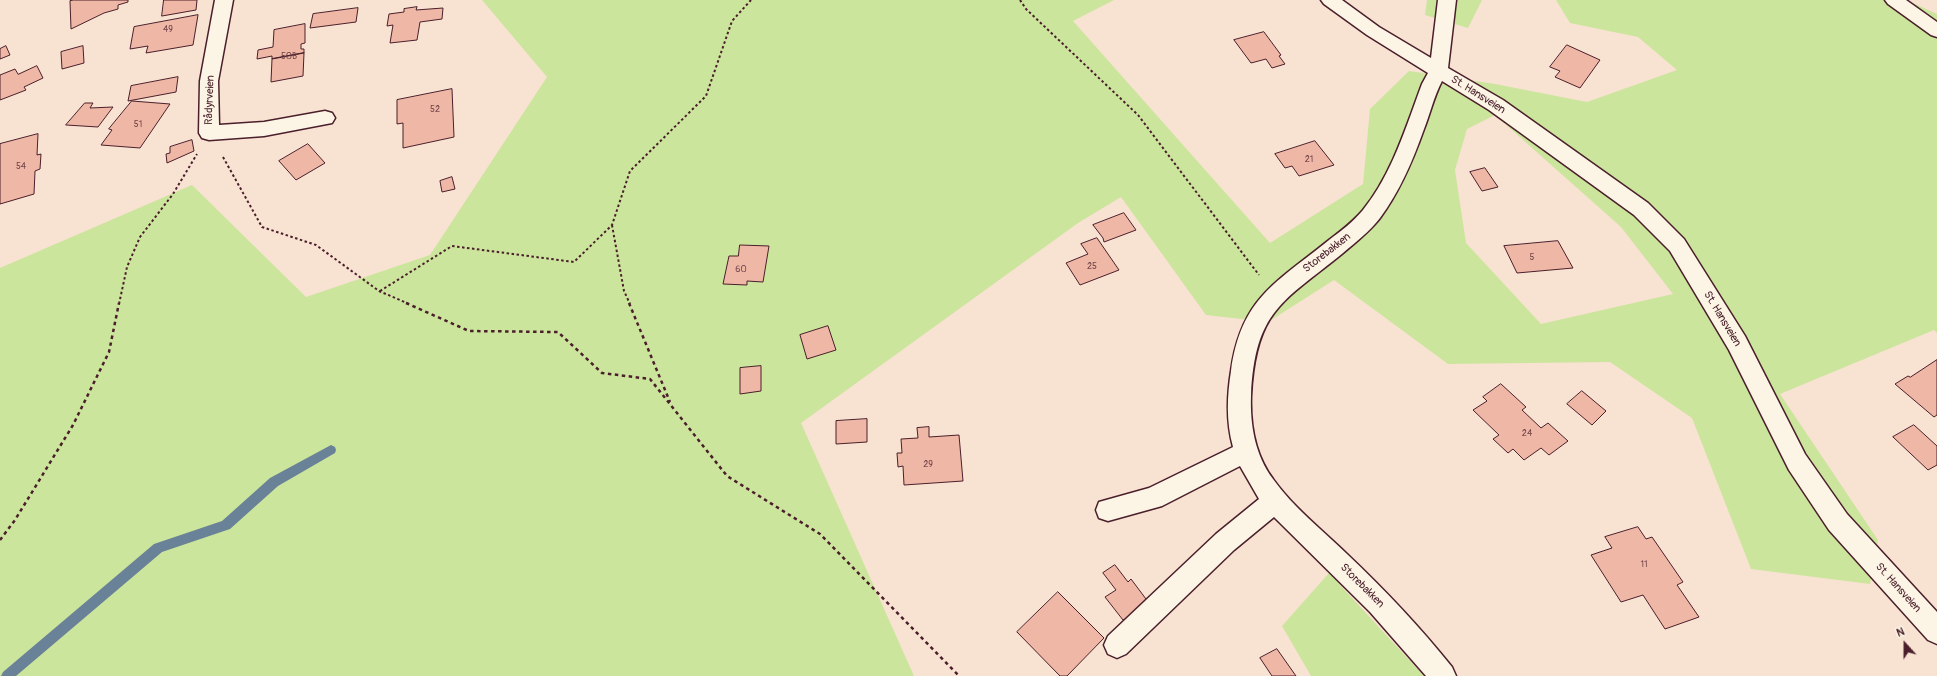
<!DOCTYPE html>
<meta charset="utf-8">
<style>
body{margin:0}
#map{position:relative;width:1937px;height:676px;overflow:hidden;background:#f8e2d2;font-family:Pangolin,sans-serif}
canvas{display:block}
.north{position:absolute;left:1885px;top:624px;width:40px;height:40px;-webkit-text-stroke:3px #fcf5e5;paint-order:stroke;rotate:339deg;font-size:11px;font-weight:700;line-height:16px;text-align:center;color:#4a1f2b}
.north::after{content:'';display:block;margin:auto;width:14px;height:18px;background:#4a1f2b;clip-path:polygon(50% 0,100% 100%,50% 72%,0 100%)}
</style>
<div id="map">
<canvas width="1937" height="676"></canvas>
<div class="north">N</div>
</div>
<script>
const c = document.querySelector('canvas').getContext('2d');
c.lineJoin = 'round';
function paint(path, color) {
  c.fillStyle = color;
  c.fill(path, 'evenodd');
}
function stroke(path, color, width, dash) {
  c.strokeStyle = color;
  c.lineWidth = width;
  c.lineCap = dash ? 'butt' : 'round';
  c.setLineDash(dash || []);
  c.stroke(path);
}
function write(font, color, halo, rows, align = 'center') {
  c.font = font + ' Pangolin,sans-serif';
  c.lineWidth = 4;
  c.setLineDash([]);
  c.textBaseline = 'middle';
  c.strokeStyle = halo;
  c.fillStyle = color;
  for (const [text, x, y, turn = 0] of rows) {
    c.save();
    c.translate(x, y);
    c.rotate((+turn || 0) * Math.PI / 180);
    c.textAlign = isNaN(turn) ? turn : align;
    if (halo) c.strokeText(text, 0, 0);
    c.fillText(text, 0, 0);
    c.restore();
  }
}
const green = new Path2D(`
 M482,0H1114L1073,21L1270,243L1363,184L1370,109L1409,71L1495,84L1587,102L1677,70L1638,37L1570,23L1556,0H1906L1937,14V333L1934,330L1780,394L1878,540L1870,584L1751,569L1692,418L1610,362L1448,364L1334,280L1268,322L1206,315L1121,197L1078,223L801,423L914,676H0V268L192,185L306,297L430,255L547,77ZM1495,115L1621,227L1673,294L1541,324L1466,243L1455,170L1467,129Z
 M1427,0H1482L1468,28L1425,15Z
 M1329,573L1424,676H1311L1282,626Z`);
const stream = new Path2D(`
 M331,445L335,447L336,450L335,453L278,486L230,529L162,552L16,676H1L3,672L154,544L222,521L270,478Z`);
const building = new Path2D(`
 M74,0H128V2L118,5V9L104,13L71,29L70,1Z
 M164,0H197L196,10L162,16Z
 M417,7L416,10L443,8L442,19L420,22L417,40L390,43L393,25L387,26L389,14L404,12V9Z
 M358,8L356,22L310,28L313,14Z
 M198,15L193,45L146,53L148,46L130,49L134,27Z
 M305,24V43L301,44V49H304V53L272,59V56L257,59L258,50L273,47L274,30Z
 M1264,32L1281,55L1279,56L1285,64L1272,68L1266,59L1251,63L1234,40Z
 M1567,45L1600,60L1580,88L1555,77L1560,71L1550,67Z
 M6,46L10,55L0,59V49Z
 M83,46L84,63L62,69L61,52Z
 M304,53L303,76L271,82L272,59Z
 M37,66L43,78L24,87L26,90L0,100V75L15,69L18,74Z
 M178,77L176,92L128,101L131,86Z
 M452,89L454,137L403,148V123L397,124V100Z
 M132,101L170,104L140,148L101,145L112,130L109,129Z
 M85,103H93L90,108L113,107L98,127L66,125Z
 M38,134L37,155L41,154L40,169L35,171L34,194L0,204V144Z
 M192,140L194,151L167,163L166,154L170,153V147Z
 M1315,141L1334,165L1299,176L1292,166L1285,168L1275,154Z
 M308,144L325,163L296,180L279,161Z
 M1485,168L1498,187L1482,191L1470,172Z
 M452,177L455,189L442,192L440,181Z
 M1124,213L1136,230L1104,242L1103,238L1093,225Z
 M1097,238L1119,270L1080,285L1066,263L1088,254L1081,244Z
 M1558,241L1573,268L1517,273L1504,246Z
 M740,245L769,246L763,282L747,281V285L723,284L729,256H738Z
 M828,326L836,350L807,359L800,335Z
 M1937,360V415L1934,417L1895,384L1908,376L1910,377Z
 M761,366V391L740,394V368Z
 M1501,384L1526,407L1522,410L1541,428L1548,423L1568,441L1549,455L1541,448L1524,460L1513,449L1508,453L1493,439L1499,435L1473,410L1487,401L1483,397Z
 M1582,391L1606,411L1592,425L1567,404Z
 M867,419V442L836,444V421Z
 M1914,425L1937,446V465L1928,470L1893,437Z
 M929,427V437L959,435L963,481L904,485L903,466L898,467L897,453H902L901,439L918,438L917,428Z
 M1638,527L1646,539L1652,537L1683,582L1677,585L1699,617L1665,629L1643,595L1621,602L1591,555L1612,548L1605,537Z
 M1115,565L1128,582L1131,579L1149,603L1131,624L1126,619L1123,620L1105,597L1116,590L1103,573Z
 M1058,592L1104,638L1067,676H1060L1017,632Z
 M1277,649L1296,676H1272L1260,658Z`);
const pathFar1 = new Path2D(`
 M1020,0L1026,9L1138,115L1259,275
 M223,157L262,227L316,245L379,291L409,304
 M612,225L624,291L630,304
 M380,291L452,246L574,262L612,225L630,171L706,96L732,21L751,0
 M119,304L127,267L140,237L173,194L197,154`);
const path = new Path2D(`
 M406,303L469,331L558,332L602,373L650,379L727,476L820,534L959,676
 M629,303L670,402
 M0,540L15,520L73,425L109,352L119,303`);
const minor = new Path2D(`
 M215,0H233L218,81L219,125L264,122L325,111L332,113L335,118L332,123L264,136L209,140L202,138L199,133L200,81Z
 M1321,0H1342L1379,27L1431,58L1438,0H1456L1448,68L1503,100L1648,203L1684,239L1745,336L1805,454L1847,514L1937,612V644L1928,640L1829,530L1789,470L1729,350L1670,251L1634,215L1489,110L1442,81C1434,96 1430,114 1424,129C1413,160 1400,191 1380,218C1370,231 1356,242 1343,253C1283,302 1255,310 1251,396C1250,425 1255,455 1273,479C1293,507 1322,530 1347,554C1385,590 1420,627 1452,667L1456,676H1426L1370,612L1274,517L1234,550L1126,654L1117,658L1108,654L1104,645L1108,636L1216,534L1259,499L1240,466L1162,506L1108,521L1099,518L1096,510L1099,502L1149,488L1233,447C1226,422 1227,396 1231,371C1241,298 1276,283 1329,240C1341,231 1353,222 1363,210C1392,174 1406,127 1422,84L1428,73L1367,35L1324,4Z
 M1885,0H1906L1937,22V37L1931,35L1888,4Z`);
const numberNames = [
 ["49",168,30],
 ["50B",289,57],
 ["52",435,110],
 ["51",138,125],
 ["21",1309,160],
 ["54",21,167],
 ["5",1532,258],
 ["25",1092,267],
 ["60",741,270],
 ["24",1527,434],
 ["29",928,465],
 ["11",1644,565]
];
const streetNames = [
 ["St. Hansveien",1478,95,32],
 ["Rådyrveien",210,100,-88],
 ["Storebakken",1327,253,-38],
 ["St. Hansveien",1722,319,59],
 ["Storebakken",1362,586,45],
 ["St. Hansveien",1898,588,48]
];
paint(green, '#cce59c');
paint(stream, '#698297');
paint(building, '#efb7a5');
stroke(building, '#4a1f2b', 1);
stroke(minor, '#4a1f2b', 3);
stroke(pathFar1, '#4a1f2b', 2, [2.5, 2.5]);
stroke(path, '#4a1f2b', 2.5, [3.5, 3.5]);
paint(minor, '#fcf5e5');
write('9px', '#73454a', null, numberNames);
write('11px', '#4a1f2b', '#fcf5e5', streetNames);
</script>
